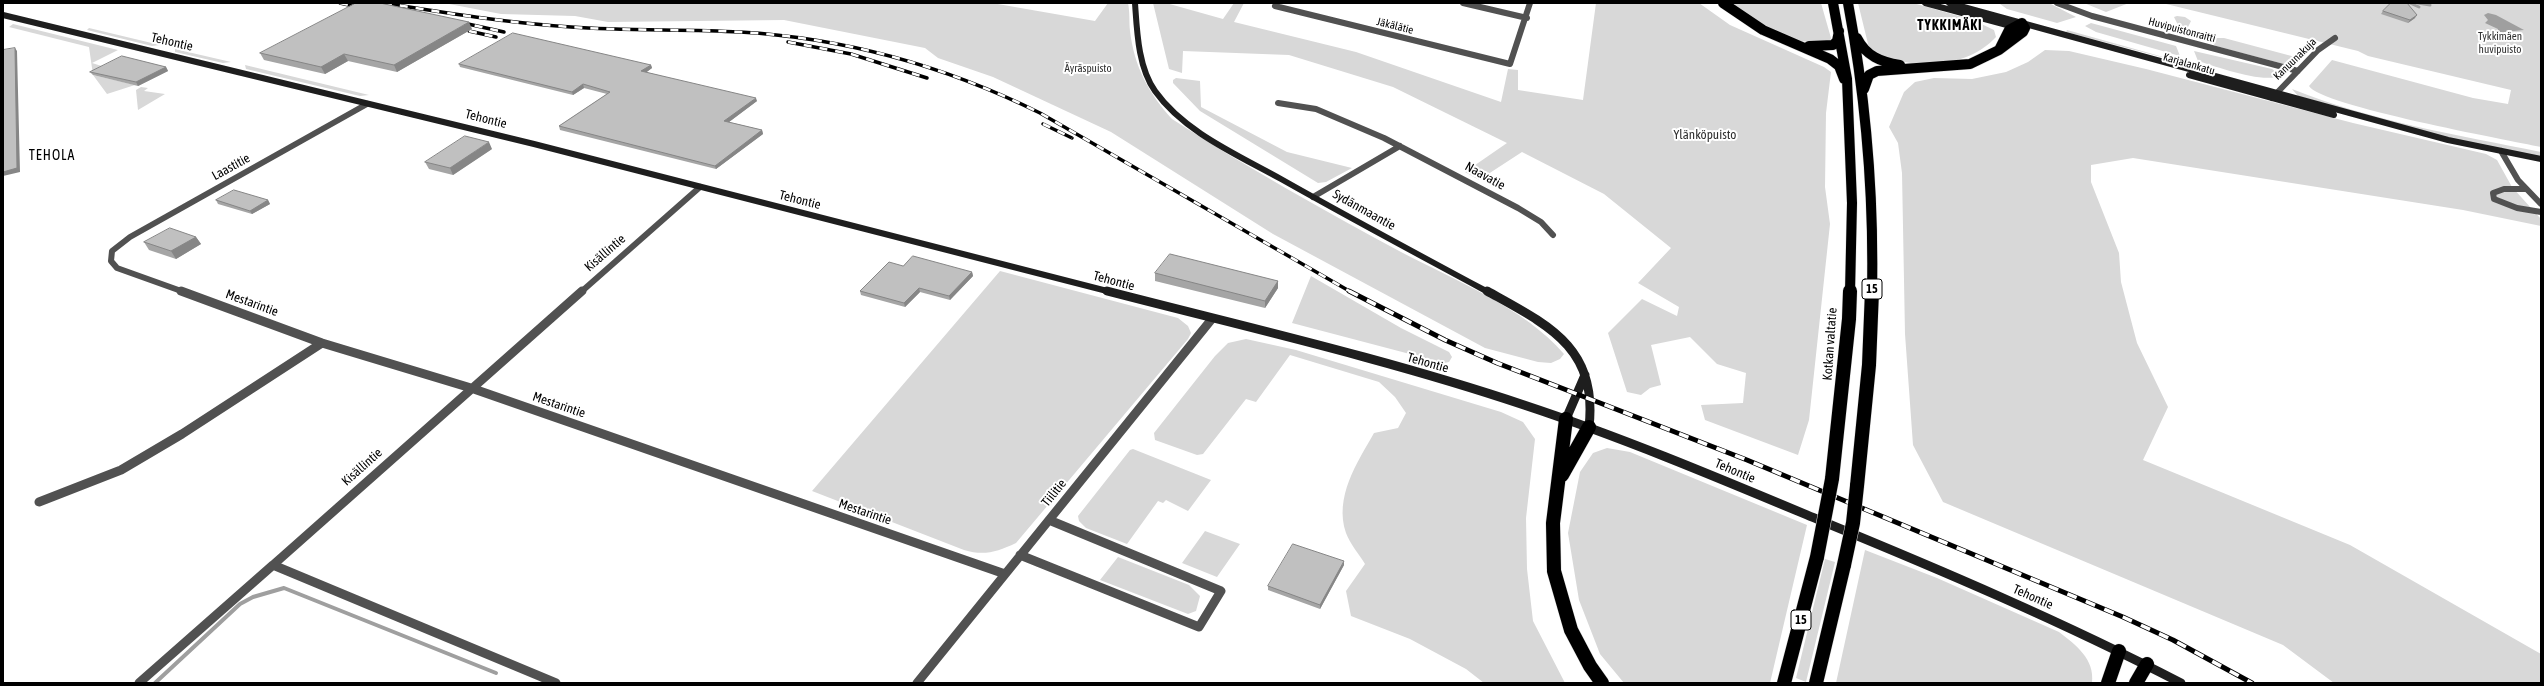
<!DOCTYPE html>
<meta charset="utf-8">
<style>
body{margin:0}
#map{position:relative;width:2544px;height:686px;overflow:hidden;background:#fff;font-family:"Asap Condensed",sans-serif}
canvas{display:block}
.frame{position:absolute;inset:0;border:4px solid #000;pointer-events:none}
</style>
<div id="map">
<canvas width="2544" height="686"></canvas>
<div class="frame"></div>
</div>
<script>
const c = document.querySelector('canvas').getContext('2d');
c.lineJoin = 'round';
function paint(path, color) {
  c.fillStyle = color;
  c.fill(path, 'evenodd');
}
function stroke(path, color, width, dash) {
  c.strokeStyle = color;
  c.lineWidth = width;
  c.lineCap = dash ? 'butt' : 'round';
  c.setLineDash(dash || []);
  c.stroke(path);
}
function write(font, color, halo, rows, align = 'center') {
  c.font = font + ' "Asap Condensed",sans-serif';
  c.lineWidth = 4;
  c.setLineDash([]);
  c.textBaseline = 'middle';
  c.strokeStyle = halo;
  c.fillStyle = color;
  for (const [text, x, y, turn = 0] of rows) {
    c.save();
    c.translate(x, y);
    c.rotate((+turn || 0) * Math.PI / 180);
    c.textAlign = isNaN(turn) ? turn : align;
    if (halo) c.strokeText(text, 0, 0);
    c.fillText(text, 0, 0);
    c.restore();
  }
}
const green = new Path2D(`
 M444,3H992L1095,21L1108,3H1128C1130,12 1129,22 1130,31C1134,66 1149,94 1172,119C1246,167 1323,210 1401,252C1454,280 1525,308 1564,354L1560,359L1551,363L1538,362L1485,348L1273,234L1111,132L993,77L938,58L925,48L784,20L608,22L575,16L501,14Z
 M1153,3H1166L1223,19L1234,3H1244L1234,22L1356,52L1501,102L1508,69L1518,70V90L1583,100L1596,3H1699L1730,25L1824,67L1831,72L1826,113L1825,187L1830,224L1809,420L1798,455L1705,420L1701,405L1743,403L1746,373L1717,364L1690,337L1651,345L1661,385L1650,388L1641,395L1627,392L1608,333L1642,299L1677,316L1679,307L1638,283L1671,248L1604,194L1522,152L1479,180L1465,172L1507,143L1393,87L1289,55L1183,51L1182,73L1169,69Z
 M1733,3H1821L1831,38L1830,41C1823,41 1815,43 1808,42C1782,39 1752,20 1733,3Z
 M1858,3H1913L1973,20L1994,30L1996,37C1966,70 1905,72 1869,48Z
 M2003,3H2049L2076,17L2057,23L2007,9L2000,4Z
 M2084,3H2129L2106,12Z
 M2162,3H2541V147C2508,140 2321,106 2309,86L2332,60L2473,98L2508,104L2511,90L2368,56L2358,51Z
 M2177,16L2185,17L2191,21L2185,33H2182L2174,17Z
 M2091,23L2176,46L2180,56L2096,32L2085,26Z
 M13,24L118,50L92,63L108,68L93,75L135,85L107,94L93,75L89,47L9,27Z
 M89,28L160,45L152,46L87,30Z
 M2067,30L2192,65L2066,32Z
 M2212,38H2224L2299,58L2291,66L2216,46L2210,41Z
 M175,49L231,62L223,63L175,52Z
 M2045,50L2069,51L2146,69L2353,123L2486,154L2497,160L2512,187L2541,219V226L2463,210L2133,158L2091,165V182L2119,253L2121,282L2137,343L2168,407L2143,460L2350,545L2541,654V683H2334L2283,645L1943,502L1913,445L1905,334L1902,173L1898,143L1889,127L1904,92L1915,82L1934,78L1972,79L2006,72L2028,62Z
 M2194,51L2272,69L2280,75C2267,85 2214,66 2198,61Z
 M245,65L369,95L360,96L246,69Z
 M1176,78L1200,81L1201,107L1287,152L1352,168L1326,182L1318,183L1200,111L1173,83V80Z
 M141,87L148,88L144,91L165,94L138,110L136,90Z
 M2292,89C2372,121 2457,135 2541,152V157L2444,137L2298,96Z
 M1000,271L1178,318L1188,326L1191,333L1188,339L1016,543C997,552 984,556 964,550L812,491Z
 M1311,276L1401,328L1449,352L1452,357L1449,362L1444,363L1292,323Z
 M1246,339L1296,350L1501,412L1523,422L1535,439L1526,518L1527,569L1533,621L1565,683H1484L1466,669L1410,639L1351,616L1346,591L1365,564C1359,554 1350,544 1346,533C1334,497 1357,463 1374,433L1398,428L1406,413L1395,397L1379,382L1290,355L1256,402L1246,399L1203,454L1197,455L1155,440L1154,433L1215,356L1228,343Z
 M1607,448L1630,452L1807,525L1770,683H1624L1600,654L1579,600L1568,533L1580,472L1593,453Z
 M1133,449L1211,480L1188,511L1166,500L1163,503L1158,501L1127,544L1086,528L1079,521L1078,516L1130,450Z
 M1205,531L1240,544L1217,577L1182,563Z
 M1865,550L1937,578L2059,632C2076,645 2095,659 2092,683H1836Z
 M1118,557L1189,585L1200,596L1196,611L1188,614L1100,580Z
 M1825,559L1835,562L1806,682L1796,678Z`);
const water = new Path2D(`
 M2488,13L2496,15L2524,30L2504,32L2503,34L2509,40L2491,33L2498,31V29L2485,23L2488,20L2484,15Z`);
const streamFar1 = new Path2D(`
 M2410,3L2419,7
 M2418,3L2430,5`);
const stream = new Path2D(`
 M155,683L240,604L253,597L284,588L496,673`);
const streetFar1 = new Path2D(`
 M1277,3L1275,6L1510,64L1530,3
 M1463,3L1527,18
 M2057,3L2092,16L2298,71
 M2272,98L2318,50L2335,38
 M1278,103L1316,109L1384,138L1518,208L1541,222L1553,235
 M2501,151L2518,180L2541,204
 M2525,189H2504L2493,193L2494,199L2517,208L2541,212
 M1313,197L1400,146
 M184,292L117,268L111,261L112,251L130,237L367,104
 M581,292L700,187`);
const street = new Path2D(`
 M181,291L322,343L471,388L1005,574
 M39,502L121,470L182,434L322,343
 M1020,555L1199,627L1221,591L1049,520
 M139,683L273,565
 M556,683L273,565L582,291
 M917,683L1211,320`);
const secondaryFar1 = new Path2D(`
 M1135,3C1137,31 1138,67 1155,91C1184,132 1238,155 1281,179C1350,218 1419,255 1488,292
 M1925,3L2018,28
 M1949,3L2448,140L2541,159
 M3,15L534,144L1111,292
 M2189,75L2334,115`);
const secondary = new Path2D(`
 M1107,291C1246,327 1387,359 1524,405C1624,438 1721,479 1819,520C1941,570 2063,622 2181,683
 M1487,291C1548,325 1598,347 1589,427
 M1566,419L1585,375`);
const highwayFar1 = new Path2D(`
 M1723,3L1763,30L1830,59L1839,66L1844,79
 M1833,3L1847,79L1852,203L1850,292
 M1848,3C1866,99 1874,194 1872,292
 M2022,23L2025,28L2023,32L1999,50L2009,30Z
 M1857,38C1866,56 1881,62 1900,65
 M1809,46L1833,45L1837,41L1839,31
 M1864,89L1869,75L1877,71L1970,64L1999,50`);
const highway = new Path2D(`
 M1566,419L1553,523L1554,571L1571,630L1590,666L1602,683
 M1562,475L1589,427
 M1832,479L1849,319L1850,291
 M1857,486L1869,365L1872,291
 M1784,683L1817,557
 M1816,683L1844,565
 M2108,683L2119,651
 M2136,683L2147,664`);
const railFar1 = new Path2D(`
 M340,3L362,8
 M384,3C446,13 508,23 571,27C627,31 684,29 740,32C846,38 945,66 1040,113L1351,292
 M459,22L504,32
 M469,31L496,37
 M788,42L851,54L927,78
 M1043,124L1072,138`);
const rail = new Path2D(`
 M1349,291L1445,340L1497,363L1747,460L2123,617L2173,640L2252,683`);
const highwayBridge = new Path2D(`
 M1817,557L1832,479
 M1844,565L1853,523L1857,486`);
const wall = new Path2D(`
 M2383,11L2415,18L2408,23L2381,14Z
 M472,29L397,72L348,61L325,74L264,60L260,53Z
 M459,64L651,65L652,68L646,72L757,101L729,122L762,130L763,134L716,169L560,130L559,126L607,94L584,88L573,95L460,67Z
 M166,67L168,71L138,86L93,75L90,72Z
 M492,149L453,175L429,169L425,162Z
 M216,200H268L270,204L252,214L218,204Z
 M196,237L201,244L176,259L149,250L144,242Z
 M903,266L972,272L973,276L950,300L920,292L905,307L861,295L860,291Z
 M1155,273L1278,281V288L1265,308L1155,281Z
 M1344,565L1320,609L1268,590V586Z`);
const shadedWall = new Path2D(`
 M2417,15L2415,18L2408,23L2410,20Z
 M469,22L472,29L397,72L394,65Z
 M15,48L17,51L20,172L3,176Z
 M344,54L348,61L325,74L321,67Z
 M651,65L652,68L643,75L641,71Z
 M166,67L168,71L138,86L136,82Z
 M583,84L584,88L573,95L572,92Z
 M756,98L757,101L725,125L724,121Z
 M762,130L763,134L716,169L715,166Z
 M489,142L492,149L453,175L450,168Z
 M268,200L270,204L252,214L250,211Z
 M196,237L201,244L176,259L171,251Z
 M972,272L973,276L950,300L949,296Z
 M1278,281V288L1265,308V301Z
 M919,288L920,292L905,307L904,303Z
 M1344,561V565L1320,609V605Z`);
const building = new Path2D(`
 M356,3H380L469,22L394,65L344,54L321,67L260,53Z
 M2391,3H2407L2417,15L2410,20L2383,11Z
 M513,33L651,65L641,71L756,98L724,121L762,130L715,166L559,126L610,92L583,84L572,92L459,64Z
 M15,48L17,168L3,172V50Z
 M122,56L166,67L136,82L90,72Z
 M465,136L489,142L450,168L425,162Z
 M234,190L268,200L250,211L216,200Z
 M170,228L196,237L171,251L144,242Z
 M1170,254L1278,281L1265,301L1155,273Z
 M913,256L972,272L949,296L919,288L904,303L860,291L889,262L903,266Z
 M1293,544L1344,561L1320,605L1268,586Z`);
const farStreetnames = [
 ["Jäkälätie",1395,26,14],
 ["Huvipuistonraitti",2182,30,15],
 ["Kanuunakuja",2295,59,-44],
 ["Karjalankatu",2189,64,16]
];
const farParknames = [
 ["Tykkimäen",2500,37],
 ["huvipuisto",2500,50],
 ["Äyräspuisto",1088,69]
];
const shields = [
 [1872,289,20],
 [1801,620,20]
];
const shieldNames = [
 ["15",1872,289],
 ["15",1801,620]
];
const streetNames = [
 ["Tehontie",172,42,13],
 ["Tehontie",486,119,14],
 ["Laastitie",231,167,-29],
 ["Naavatie",1485,176,29],
 ["Tehontie",800,200,14],
 ["Sydänmaantie",1364,210,29],
 ["Kisällintie",605,253,-41],
 ["Tehontie",1114,281,15],
 ["Mestarintie",252,303,20],
 ["Kotkan valtatie",1830,344,-86],
 ["Tehontie",1428,363,16],
 ["Mestarintie",559,405,19],
 ["Kisällintie",362,467,-42],
 ["Tehontie",1735,471,23],
 ["Tiilitie",1054,493,-51],
 ["Mestarintie",865,512,19],
 ["Tehontie",2033,597,24]
];
const parkNames = [
 ["Ylänköpuisto",1705,135]
];
const farDistrictnames = [
 ["TYKKIMÄKI",1950,26]
];
const neighbourhoodNames = [
 ["TEHOLA",52,156]
];
paint(green, '#d8d8d8');
paint(water, '#9f9f9f');
stroke(streamFar1, '#9f9f9f', 3);
stroke(stream, '#9f9f9f', 4);
stroke(highwayFar1, '#dbdbdb', 11);
stroke(highway, '#dbdbdb', 15);
stroke(streetFar1, '#515151', 6);
stroke(street, '#515151', 9);
stroke(secondaryFar1, '#1e1e1e', 6);
stroke(secondary, '#1e1e1e', 9);
stroke(highwayFar1, '#000', 10);
stroke(highway, '#000', 14);
stroke(railFar1, '#000', 3.5);
stroke(rail, '#000', 5);
stroke(railFar1, '#fff', 2.5, [8]);
stroke(rail, '#fff', 3.5, [10]);
stroke(highwayBridge, '#dbdbdb', 15, []);
stroke(highwayBridge, '#000', 14);
paint(wall, '#a5a5a5');
paint(shadedWall, '#868686');
paint(building, '#c0c0c0');
stroke(building, '#868686', 1);
write('11px', '#000', '#fff', farStreetnames);
write('11px', '#2f2f2f', '#fff', farParknames);
for (const [x, y, w] of shields) {
  const box = new Path2D();
  box.roundRect(x - w / 2, y - 10, w, 20, 3);
  c.fillStyle = '#fff';
  c.fill(box);
  stroke(box, '#000', 1);
}
write('bold 12px', '#000', null, shieldNames);
write('13px', '#000', '#fff', streetNames);
write('13px', '#2f2f2f', '#fff', parkNames);
c.letterSpacing = '1px';
write('bold 14px', '#000', '#fff', farDistrictnames);
c.letterSpacing = '0px';
c.letterSpacing = '1px';
write('14px', '#000', '#fff', neighbourhoodNames);
c.letterSpacing = '0px';
</script>
